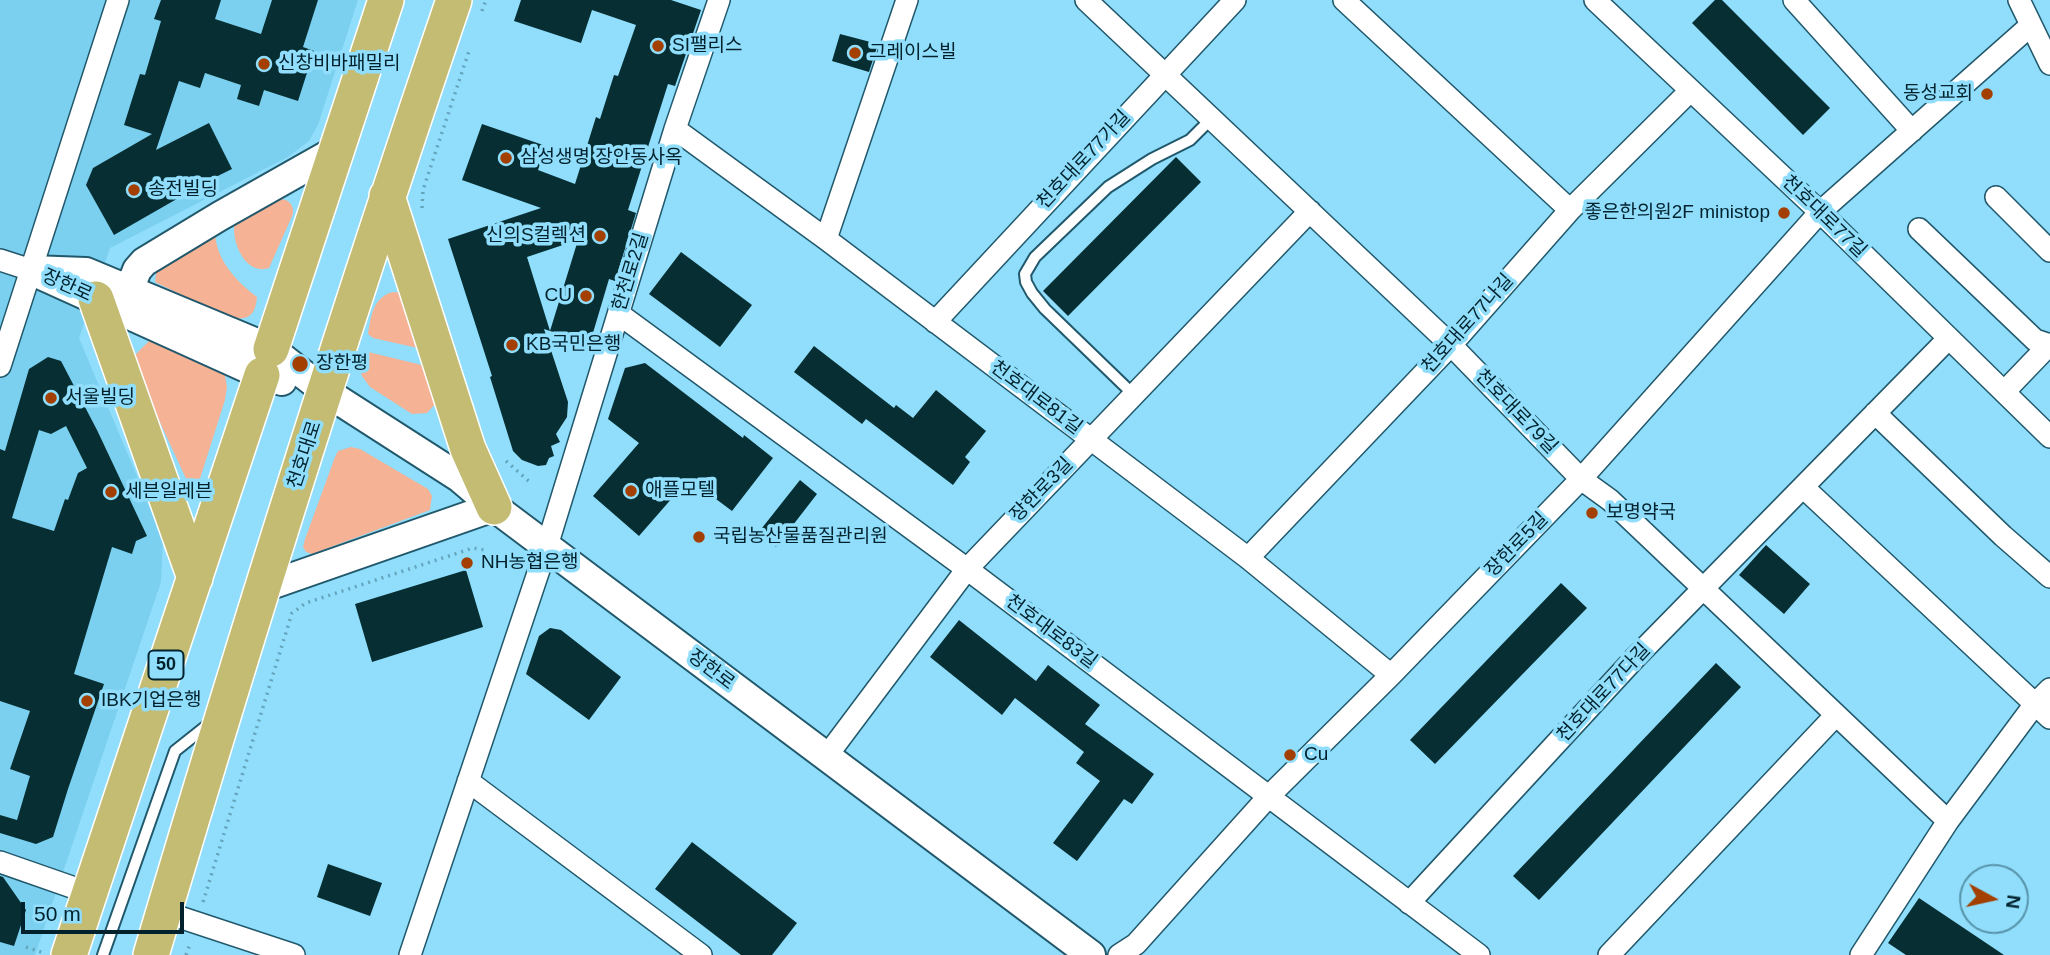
<!DOCTYPE html>
<meta charset="utf-8">
<style>
body{margin:0}
#map{position:relative;width:2050px;height:955px;overflow:hidden;background:#90defb;font-family:Helvetica,sans-serif}
canvas{display:block}
.north{position:absolute;left:1959px;top:864px;width:70px;height:70px;box-sizing:border-box;background:#90defb;border:2px solid #5793a9;border-radius:50%;rotate:98deg;font-size:19px;font-weight:700;line-height:28px;text-align:center;color:#01222d}
.north::after{content:'';display:block;margin:auto;width:24px;height:32px;background:#a23f01;clip-path:polygon(50% 0,100% 100%,50% 72%,0 100%)}
.scale{position:absolute;left:21px;top:902px;width:163px;height:32px;box-sizing:border-box;border:4px solid #01222d;border-top:0;padding-left:9px;font-size:21px;line-height:24px;white-space:nowrap;color:#01222d;-webkit-text-stroke:5px #90defb;paint-order:stroke}
</style>
<div id="map">
<canvas width="2050" height="955"></canvas>
<div class="north">N</div>
<div class="scale">50 m</div>
</div>
<script>
const c = document.querySelector('canvas').getContext('2d');
c.lineJoin = 'round';
function paint(path, color) {
  c.fillStyle = color;
  c.fill(path, 'evenodd');
}
function stroke(path, color, width, dash) {
  c.strokeStyle = color;
  c.lineWidth = width;
  c.lineCap = dash ? 'butt' : 'round';
  c.setLineDash(dash || []);
  c.stroke(path);
}
function write(font, color, halo, rows, align = 'center') {
  c.font = font + ' Helvetica,"Noto Sans KR",sans-serif';
  c.lineWidth = 7;
  c.setLineDash([]);
  c.textBaseline = 'middle';
  c.strokeStyle = halo;
  c.fillStyle = color;
  for (const [text, x, y, turn = 0] of rows) {
    c.save();
    c.translate(x, y);
    c.rotate((+turn || 0) * Math.PI / 180);
    c.textAlign = isNaN(turn) ? turn : align;
    if (halo) c.strokeText(text, 0, 0);
    c.fillText(text, 0, 0);
    c.restore();
  }
}
const built = new Path2D(`
 M0,0H358L318,125L309,141L288,157L110,248L79,338L163,538L161,582L35,955H0Z`);
const green = new Path2D(`
 M279,199C289,199 294,205 293,214L269,268C245,276 230,240 235,221Z
 M215,230C215,259 235,280 257,297C255,317 248,320 229,318L155,282L157,266Z
 M393,292L404,293L422,349L373,338L368,334C371,316 373,297 393,292Z
 M152,338L224,370L227,387L225,400L198,485L192,487L188,483L134,366V356Z
 M364,351L430,367L437,402L427,413L412,414L370,387L362,376L358,364L359,356Z
 M351,447L360,449L428,489L432,496L430,510L312,554L306,552L303,547L305,539L335,457L338,451Z`);
const building = new Path2D(`
 M161,0H221L215,19L261,34L272,0H318L303,47L314,51L298,101L264,90L259,106L237,99L241,85L205,73L200,88L179,81L156,150L209,123L232,169L181,194L182,196L114,235L86,185L93,168L152,134L124,125L140,74L145,75L161,21L154,19Z
 M521,0H671L701,10L675,86L668,84L628,210L636,213L615,281L609,279L590,343L550,331L578,240L527,257L550,331L544,329L568,402L567,417L556,434L560,442L551,446L554,456L549,458L546,465L538,466L522,460L513,451L490,377L492,376L448,239L541,208L462,180L482,124L546,146L538,170L575,184L596,117L600,119L614,75L618,76L636,25L592,10L581,43L514,21Z
 M1715,0H1722L1830,108L1803,135L1692,23Z
 M840,34L878,44L869,72L832,61Z
 M1176,157L1201,182L1068,316L1043,291Z
 M681,252L752,305L720,347L649,294Z
 M814,346L894,408L896,405L913,418L936,390L986,431L965,457L970,462L953,485L866,419L862,424L794,372Z
 M48,357L61,361L97,430L147,536L136,541L132,554L112,547L74,674L104,684L68,789L53,837L36,844L0,833V815L17,820L30,776L10,769L30,711L0,701V449L5,451L29,369ZM66,426L87,468L78,473L68,500L65,499L54,531L12,518L39,430L51,434Z
 M645,363L743,438L744,435L773,458L732,511L696,484L694,487L687,481L639,536L593,496L639,443L608,419L625,368Z
 M800,480L817,494L776,547L758,533Z
 M1766,545L1810,584L1784,614L1739,575Z
 M466,570L483,627L372,662L355,604Z
 M1561,583L1587,608L1435,764L1410,740Z
 M959,620L1036,681L1048,665L1100,705L1085,724L1154,774L1132,804L1124,799L1077,861L1053,843L1100,781L1076,763L1084,752L1015,698L1002,715L930,657Z
 M550,628L561,630L621,677L589,720L526,674L539,636Z
 M1716,663L1741,687L1539,900L1513,876Z
 M692,842L797,923L772,955H741L655,889Z
 M328,864L382,883L370,916L317,897Z
 M0,876L3,877L26,910L14,946L0,942Z
 M1919,898L2004,955H1906L1888,943Z`);
const path = new Path2D(`
 M482,11L486,0
 M422,208L423,190L470,48
 M506,461L531,483
 M203,902L292,613L306,603L473,548L484,550
 M26,947L44,953
 M186,955L190,944`);
const service = new Path2D(`
 M1134,395L1045,309L1032,293L1026,282L1025,274L1035,257L1108,187L1152,159L1190,140L1212,118
 M103,955L175,751L209,724`);
const minor = new Path2D(`
 M1086,0L1451,345L1581,479L1610,500L1948,821
 M1344,0L1570,210
 M1595,0L1820,212L2050,437
 M1794,0L1912,131
 M2019,0L2050,64
 M675,129L826,239L1248,558L1391,675
 M1996,197L2050,251
 M1919,229L2035,340L2050,345
 M826,239L907,0
 M0,260L31,270
 M619,314L967,569L1479,955
 M935,322L1235,0
 M0,366L118,0
 M2004,392L2050,344
 M1875,413L2003,536L2050,577
 M1803,487L2050,718
 M1248,558L1451,345L1570,210L1690,91
 M826,757L967,569L1310,211
 M468,781L701,955
 M0,862L89,893
 M1409,903L1635,658L1949,338
 M164,912L294,955
 M410,955L547,546L675,129L719,0
 M1119,955L1136,944L1269,796L1391,675L1581,479L1820,212L2030,26
 M1609,955L1836,715
 M1861,955L1948,821L2035,704L2050,689`);
const tertiary = new Path2D(`
 M31,270L86,272L271,349L326,392L460,478L494,507L1091,955
 M41,275L262,375L282,381
 M123,306L137,270L144,262L220,216L335,151
 M262,588L494,507`);
const primary = new Path2D(`
 M387,196L468,449L494,507
 M96,299L195,578
 M271,349L386,0
 M69,955L262,375
 M151,955C246,635 346,316 454,0`);
const markers = [
 [658,46,7,"#a23f01"],
 [855,53,7,"#a23f01"],
 [264,64,7,"#a23f01"],
 [1987,94,7,"#a23f01"],
 [506,158,7,"#a23f01"],
 [134,190,7,"#a23f01"],
 [1784,213,7,"#a23f01"],
 [600,236,7,"#a23f01"],
 [586,296,7,"#a23f01"],
 [512,345,7,"#a23f01"],
 [300,364,9,"#a23f01"],
 [51,398,7,"#a23f01"],
 [631,491,7,"#a23f01"],
 [111,492,7,"#a23f01"],
 [1592,513,7,"#a23f01"],
 [699,537,7,"#a23f01"],
 [467,563,7,"#a23f01"],
 [87,701,7,"#a23f01"],
 [1290,755,7,"#a23f01"]
];
const shields = [
 [166,665,35]
];
const shieldNames = [
 ["50",166,665]
];
const poiNames = [
 ["SI팰리스",672,46],
 ["그레이스빌",869,53],
 ["신창비바패밀리",278,64],
 ["동성교회",1973,94,"right"],
 ["삼성생명 장안동사옥",520,158],
 ["송전빌딩",148,190],
 ["좋은한의원2F ministop",1770,213,"right"],
 ["신의S컬렉션",586,236,"right"],
 ["CU",572,296,"right"],
 ["KB국민은행",526,345],
 ["장한평",316,364],
 ["서울빌딩",65,398],
 ["애플모텔",645,491],
 ["세븐일레븐",125,492],
 ["보명약국",1606,513],
 ["국립농산물품질관리원",713,537],
 ["NH농협은행",481,563],
 ["IBK기업은행",101,701],
 ["Cu",1304,755]
];
const streetNames = [
 ["천호대로77가길",1084,160,-47],
 ["천호대로77길",1824,217,44],
 ["한천로2길",631,272,-73],
 ["장한로",67,286,24],
 ["천호대로77나길",1468,324,-48],
 ["천호대로81길",1036,398,37],
 ["천호대로79길",1516,412,46],
 ["천호대로",305,455,-72],
 ["장한로3길",1042,490,-46],
 ["장한로5길",1517,545,-46],
 ["천호대로83길",1051,632,37],
 ["장한로",711,670,37],
 ["천호대로77다길",1604,693,-47]
];
paint(built, '#7cd0ef');
paint(green, '#f5b295');
paint(building, '#072f33');
stroke(service, '#21586b', 14);
stroke(minor, '#21586b', 24);
stroke(tertiary, '#21586b', 32);
stroke(primary, '#fff', 38);
stroke(path, '#64a4bc', 3.5, [2, 5]);
stroke(service, '#fff', 10);
stroke(minor, '#fff', 21);
stroke(tertiary, '#fff', 28);
stroke(primary, '#c3bc72', 35);
for (const [x, y, r, color] of markers) {
  const dot = new Path2D();
  dot.arc(x, y, r, 0, 2 * Math.PI);
  c.fillStyle = color;
  c.fill(dot);
  stroke(dot, '#90defb', 2.5);
}
for (const [x, y, w] of shields) {
  const box = new Path2D();
  box.roundRect(x - w / 2, y - 14.5, w, 29, 5);
  c.fillStyle = '#90defb';
  c.fill(box);
  stroke(box, '#01222d', 2);
}
write('bold 18px', '#01222d', null, shieldNames);
write('19px', '#01222d', '#90defb', poiNames, 'left');
write('19px', '#01222d', '#90defb', streetNames);
</script>
